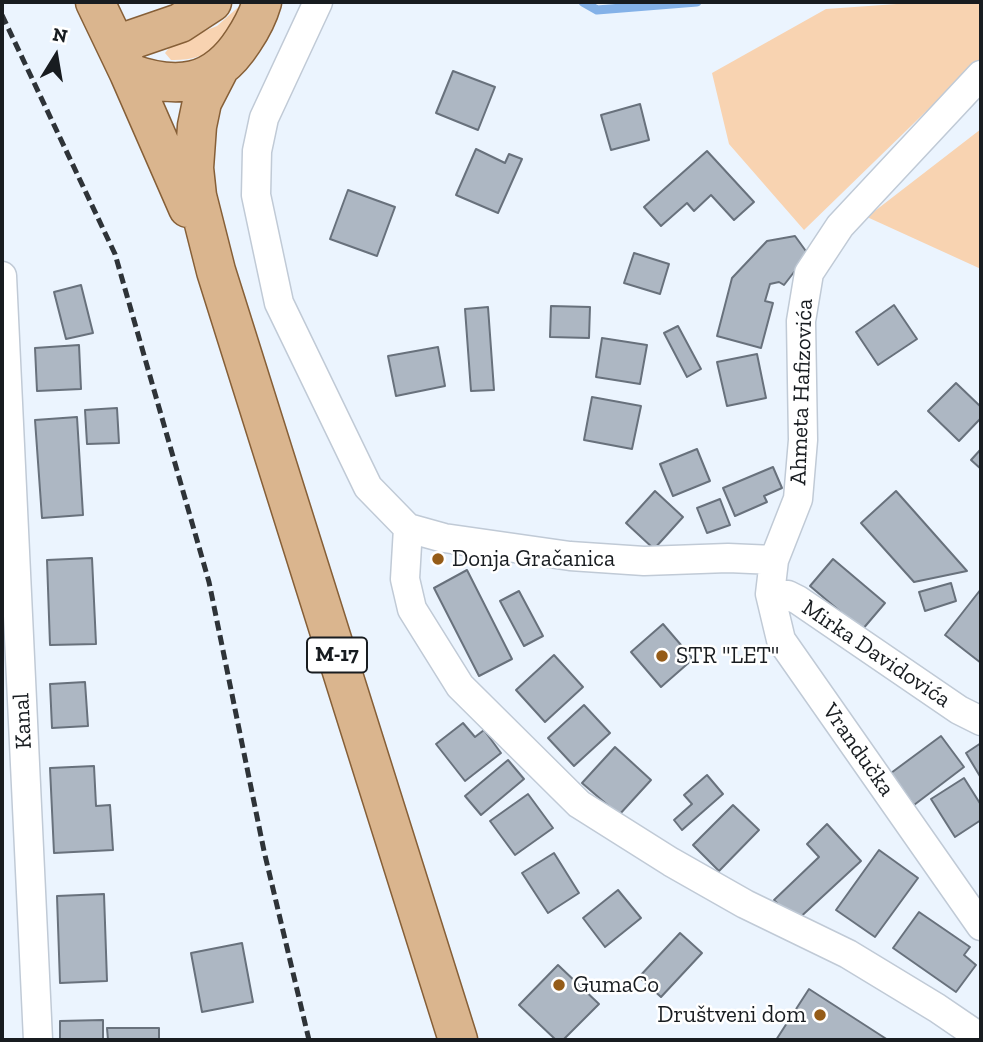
<!DOCTYPE html>
<meta charset="utf-8">
<style>
body{margin:0}
#map{position:relative;width:983px;height:1042px;overflow:hidden;background:#ebf4fe;font-family:"Zilla Slab",serif}
canvas{display:block}
.frame{position:absolute;inset:0;border:4px solid #181c20;pointer-events:none}
.north{position:absolute;left:21px;top:21px;width:70px;height:70px;-webkit-text-stroke:5px #fff;paint-order:stroke;rotate:11deg;font-size:19px;font-weight:700;line-height:28px;text-align:center;color:#181c20}
.north::after{content:'';display:block;margin:auto;width:24px;height:32px;background:#181c20;clip-path:polygon(50% 0,100% 100%,50% 72%,0 100%)}
</style>
<div id="map">
<canvas width="983" height="1042"></canvas>
<div class="frame"></div>
<div class="north">N</div>
</div>
<script>
const c = document.querySelector('canvas').getContext('2d');
c.lineJoin = 'round';
function paint(path, color) {
  c.fillStyle = color;
  c.fill(path, 'evenodd');
}
function stroke(path, color, width, dash) {
  c.strokeStyle = color;
  c.lineWidth = width;
  c.lineCap = dash ? 'butt' : 'round';
  c.setLineDash(dash || []);
  c.stroke(path);
}
function write(font, color, halo, rows, align = 'center') {
  c.font = font + ' "Zilla Slab",serif';
  c.lineWidth = 5;
  c.setLineDash([]);
  c.textBaseline = 'middle';
  c.strokeStyle = halo;
  c.fillStyle = color;
  for (const [text, x, y, turn = 0] of rows) {
    c.save();
    c.translate(x, y);
    c.rotate((+turn || 0) * Math.PI / 180);
    c.textAlign = isNaN(turn) ? turn : align;
    if (halo) c.strokeText(text, 0, 0);
    c.fillText(text, 0, 0);
    c.restore();
  }
}
const green = new Path2D(`
 M925,2H981V58L804,230L729,144L712,73L826,9Z
 M243,3L246,17C222,43 210,61 171,60L165,53L172,44L217,26Z
 M981,129V269L867,217Z`);
const stream = new Path2D(`
 M583,2L597,10L697,2`);
const building = new Path2D(`
 M453,71L495,87L478,130L436,113Z
 M640,104L649,140L611,150L601,115Z
 M476,149L505,163L509,154L522,159L498,213L456,195Z
 M707,151L754,202L734,220L711,195L694,211L687,203L661,226L644,207Z
 M348,190L395,207L377,256L330,239Z
 M795,236L808,254L784,285L779,282L770,284L765,301L773,303L761,348L717,336L732,278L767,241Z
 M634,253L669,264L660,294L624,283Z
 M81,285L93,333L66,339L54,292Z
 M894,305L917,339L878,365L856,332Z
 M551,306L590,307L589,338L550,337Z
 M488,307L494,390L471,391L465,309Z
 M678,326L701,369L687,377L664,333Z
 M602,338L647,345L640,384L596,377Z
 M79,345L81,389L37,391L35,348Z
 M438,347L445,386L396,396L388,356Z
 M757,354L766,398L727,406L717,362Z
 M956,383L981,407V418L959,441L928,411Z
 M592,397L641,406L632,449L584,440Z
 M117,408L119,443L87,444L85,410Z
 M77,417L83,515L42,518L35,420Z
 M697,449L710,481L673,496L660,464Z
 M981,449V469L971,460Z
 M773,467L782,488L764,496L767,502L735,516L723,488Z
 M655,491L683,517L654,549L626,523Z
 M896,491L967,571L914,582L861,523Z
 M720,499L730,525L707,533L697,508Z
 M92,558L96,644L50,645L47,560Z
 M833,559L885,603L862,630L810,586Z
 M467,570L512,659L479,676L434,588Z
 M951,583L956,601L925,611L919,592Z
 M981,589V663L945,635Z
 M519,591L543,636L524,646L500,601Z
 M663,624L693,659L661,687L631,652Z
 M554,655L583,687L545,722L516,690Z
 M85,682L88,726L52,728L50,684Z
 M584,705L610,733L574,766L548,738Z
 M463,723L475,737L484,730L501,753L465,781L436,744Z
 M941,736L964,767L914,805L891,773Z
 M981,743V778L966,753Z
 M615,747L651,780L619,815L582,783Z
 M508,760L524,779L481,815L465,796Z
 M94,766L96,806L110,805L113,850L54,853L50,768Z
 M707,775L723,794L682,830L674,820L692,804L684,795Z
 M964,778L981,805V820L955,837L931,799Z
 M528,794L553,828L515,855L490,821Z
 M733,805L759,830L719,871L693,845Z
 M827,824L861,861L795,922L774,900L819,857L807,844Z
 M879,850L918,878L875,937L836,910Z
 M554,853L579,893L548,913L522,873Z
 M618,890L641,918L605,947L583,918Z
 M104,894L107,981L60,983L57,896Z
 M919,912L970,947L964,955L976,965L956,992L893,948Z
 M680,933L702,953L661,997L639,977Z
 M242,943L253,1002L202,1012L191,953Z
 M558,965L599,1004L563,1040H556L519,1005Z
 M809,989L888,1040H776Z
 M103,1020V1040H60V1021Z
 M107,1028H159V1040H108Z`);
const street = new Path2D(`
 M318,2L264,118L257,151L256,195L279,303L368,487L408,528L444,538L570,556L644,561L728,558L774,560
 M981,75L840,226L809,273L801,321L803,440L798,499L774,560L770,594L781,640L981,926
 M2,276L38,1040
 M408,528L405,579L412,609L460,686L579,804L671,862L745,904L848,954L937,1008L981,1038
 M770,594L788,595L798,600L959,710L981,721`);
const primary = new Path2D(`
 M95,2L129,73L188,208
 M116,45L180,23L212,2
 M218,71L202,102L197,126L194,168L197,196L216,271L458,1040
 M129,73C177,90 214,86 243,41C251,29 258,16 262,2`);
const rail = new Path2D(`
 M2,15L115,254L209,582L264,851L309,1040`);
const markers = [
 [438,559,7,"#955c18"],
 [662,656,7,"#955c18"],
 [559,985,7,"#955c18"],
 [820,1015,7,"#955c18"]
];
const shields = [
 [337,655,60]
];
const shieldNames = [
 ["M-17",337,655]
];
const streetNames = [
 ["Ahmeta Hafizovića",802,392,-88],
 ["Mirka Davidovića",876,654,34],
 ["Kanal",23,721,-93],
 ["Vrandučka",858,750,55]
];
const poiNames = [
 ["Donja Gračanica",452,559],
 ["STR \"LET\"",676,656],
 ["GumaCo",573,985],
 ["Društveni dom",806,1015,"right"]
];
paint(green, '#f8d3b1');
stroke(stream, '#83b1e8', 9);
paint(building, '#adb7c3');
stroke(building, '#68717c', 2);
stroke(street, '#c0cad6', 31);
stroke(primary, '#865f37', 41);
stroke(street, '#fff', 28);
stroke(primary, '#dab58e', 38);
stroke(rail, '#2e3338', 5, [10, 5]);
for (const [x, y, r, color] of markers) {
  const dot = new Path2D();
  dot.arc(x, y, r, 0, 2 * Math.PI);
  c.fillStyle = color;
  c.fill(dot);
  stroke(dot, '#fff', 2.5);
}
for (const [x, y, w] of shields) {
  const box = new Path2D();
  box.roundRect(x - w / 2, y - 17.5, w, 35, 5);
  c.fillStyle = '#fff';
  c.fill(box);
  stroke(box, '#181c20', 2);
}
write('bold 21px', '#181c20', null, shieldNames);
write('23px', '#181c20', '#fff', streetNames);
write('23px', '#181c20', '#fff', poiNames, 'left');
</script>
